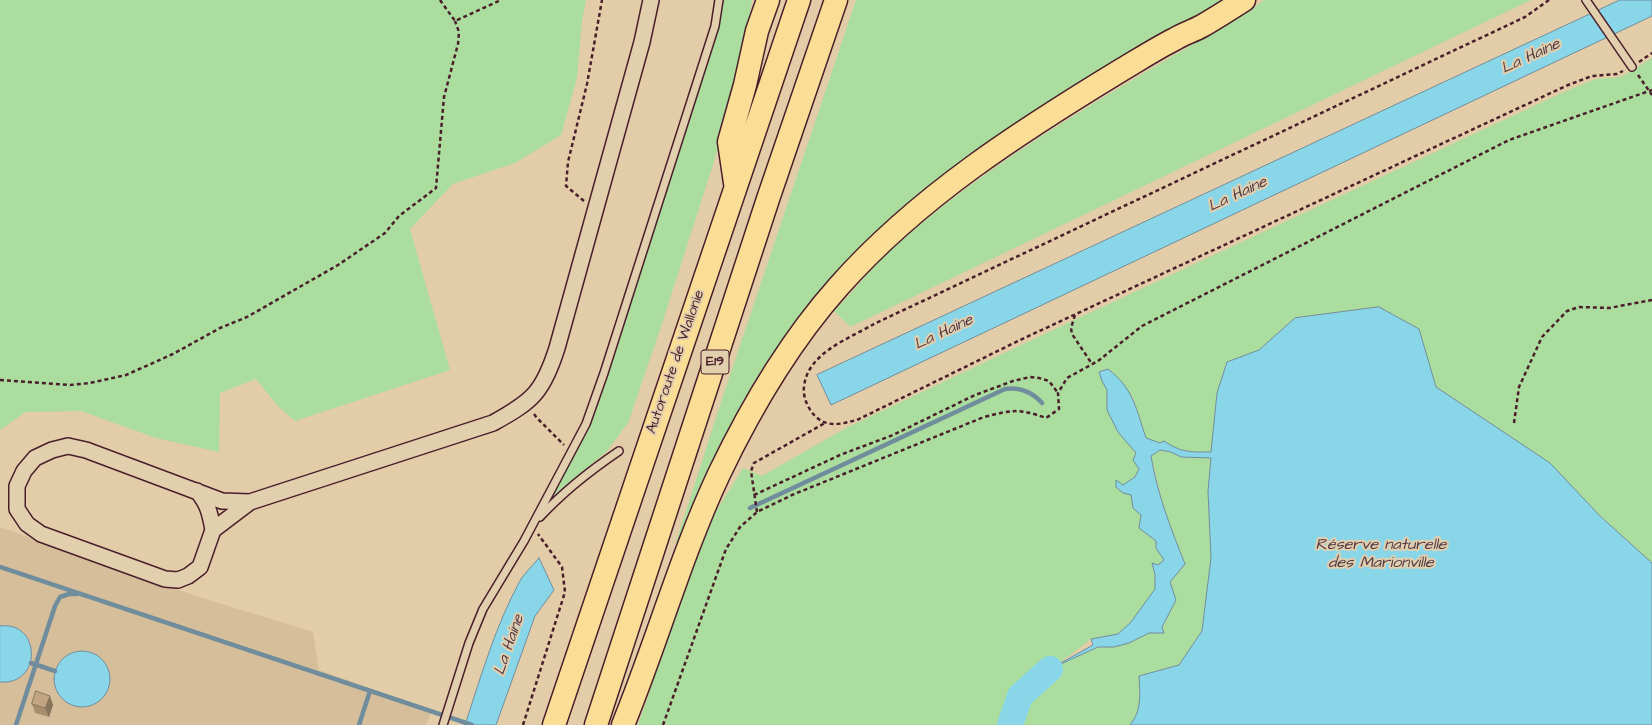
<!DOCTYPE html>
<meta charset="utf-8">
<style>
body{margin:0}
canvas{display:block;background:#e2cda8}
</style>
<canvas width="1652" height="725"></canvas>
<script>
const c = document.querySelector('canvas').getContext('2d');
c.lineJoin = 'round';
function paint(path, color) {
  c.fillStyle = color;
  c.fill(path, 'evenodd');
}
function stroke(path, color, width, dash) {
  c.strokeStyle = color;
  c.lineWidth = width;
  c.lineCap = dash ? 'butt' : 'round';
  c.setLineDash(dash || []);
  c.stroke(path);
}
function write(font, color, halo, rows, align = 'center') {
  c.font = font + ' "Architects Daughter",sans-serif';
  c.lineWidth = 4;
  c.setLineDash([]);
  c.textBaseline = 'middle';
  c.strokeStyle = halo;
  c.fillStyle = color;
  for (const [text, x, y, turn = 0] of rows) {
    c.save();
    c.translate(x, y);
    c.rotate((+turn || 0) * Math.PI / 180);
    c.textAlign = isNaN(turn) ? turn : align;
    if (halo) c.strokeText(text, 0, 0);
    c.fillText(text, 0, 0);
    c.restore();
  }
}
const built = new Path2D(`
 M0,527L193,595L313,632L319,670L432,710L426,725H0Z`);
const green = new Path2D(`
 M0,0H586L582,21L577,78L561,135L515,163L453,184L410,229L450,370L295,421L278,406L256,379L220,393L219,452L156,438L81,411L26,412L0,430Z
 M721,0H752L750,13L719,146L660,330L628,423L607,451L551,498L589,425Z
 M856,0H1223L1090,81L813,303L682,545L676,542L722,399Z
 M1264,0H1531L850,327L834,311C853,292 870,269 890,251C996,154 1126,85 1249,11Z
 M1652,58V563L1600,516L1477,416L1436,387L1419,329L1378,307L1295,318L1259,350L1227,362L1217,393L1212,452C1190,452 1183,453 1164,441L1160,443L1146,438L1133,397L1102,381L1107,390L1108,410L1118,432L1136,453L1139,469L1135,477L1123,485L1116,481L1123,493L1131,495L1133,508L1141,515L1139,528L1156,541V548L1165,560L1158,565L1152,563L1155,574V589L1150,597L1149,618L1118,624L1131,622L1118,634L1091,639L1053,668L1098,647H1114L1129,643L1162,627L1176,600L1170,582L1185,564L1163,505L1151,456L1160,450L1171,452L1181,457H1211L1208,491L1211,558L1202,631L1179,665L1139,676C1140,695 1142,710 1130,725H638L689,577L715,513L743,468L762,476L844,429L1055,329L1564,92L1596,79L1621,77Z`);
const water = new Path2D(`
 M1620,0H1652V16L831,405L817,375Z
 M1379,307L1419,329L1436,387L1550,463L1600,516L1652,563V725H1130C1142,710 1140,695 1139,676L1179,665L1202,631L1211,558L1208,491L1211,458L1181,457L1171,452L1160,450L1151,456C1157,493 1171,529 1185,564L1170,582L1176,600L1162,627L1164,633H1149L1129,643L1114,647H1098L1050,669L1093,645L1091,639L1118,634L1131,622L1155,589V574L1152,563L1158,565L1164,560L1156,548V541L1139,528L1141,515L1133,508L1131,495L1123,493L1116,487V480L1123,485L1135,477L1139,469L1133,460L1136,453L1118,432L1107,410V390L1102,381L1099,372L1108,369C1134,389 1136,409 1146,438L1160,443L1164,441C1182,453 1190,452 1211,452L1217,393L1227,362L1259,350L1295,318Z
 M539,558L554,590L535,616L496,725H465C481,676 496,624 521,579C526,572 533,565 539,558Z
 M0,626C41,620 43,686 0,682Z
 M54 679a28 28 0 1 1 56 0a28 28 0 1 1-56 0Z`);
const stream = new Path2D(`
 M750,508L1005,389C1020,387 1032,392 1042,403
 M0,567L472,725
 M31,663L55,671
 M16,725L55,606L60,597L69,594H77
 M359,725L370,691`);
const river = new Path2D(`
 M1010,725L1020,696L1050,669`);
const path = new Path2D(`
 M440,0L455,21L501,0
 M1549,0L1525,17L874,324C857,334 830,345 817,360C810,367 805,376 804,387C802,400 813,420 827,423C837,426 847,422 857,420L1018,341L1568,85L1592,76L1617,74L1623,71
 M1639,62L1652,53
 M1638,75L1652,95
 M584,201L566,186L568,162L587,84L602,0
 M1075,315L1071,328L1072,334L1092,364
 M0,380L70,385L90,383L126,375L173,354L220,328L247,317L338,265L385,233L399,216L436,188L444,97L458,44L459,32L455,21
 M534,414L537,418L564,445
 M1514,423L1519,387L1542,337L1567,311L1579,307L1609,308L1652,300
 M754,495L840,455L893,435L975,395L1013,381L1030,377L1039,378L1049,381L1058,393
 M757,512L751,471L754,463L825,423
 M523,725L565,592L562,567L538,534
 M663,725L726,549L740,527L757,512L792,495L984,417C1012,410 1018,408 1046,418L1059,409L1058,393L1067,378L1098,361L1142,326L1509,140L1652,90`);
const service = new Path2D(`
 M1586,0L1632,67
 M540,517C563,492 591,470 619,451
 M443,725L469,643L483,609L524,541L586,424L604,373L707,51L715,26L719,0`);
const minor = new Path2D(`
 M197,491C208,504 210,513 213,530
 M250,502L222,501L86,450L68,446L52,450L35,458L24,471L17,486V509L27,524L41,534L165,579L178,580L188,576L200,567L213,530L250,502L493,423C533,401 543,392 557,348L642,42L651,0`);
const motorway = new Path2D(`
 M735,183L729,142L745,85L757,31L768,0
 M554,725L799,0
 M596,725L768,199L836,0
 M623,725C657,642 681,555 719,474C751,407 790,341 839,286C919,196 1021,131 1123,69C1140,59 1157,48 1175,39C1183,34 1193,31 1202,26C1216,18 1230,9 1244,0`);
const wall = new Path2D(`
 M32,704L53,705L49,717L35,713Z`);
const shadedWall = new Path2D(`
 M50,696L53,705L49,717L45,708Z`);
const building = new Path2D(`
 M36,691L50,696L45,708L32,704Z`);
const shields = [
 [715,362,28]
];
const shieldNames = [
 ["E19",715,362]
];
const streetNames = [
 ["Autoroute de Wallonie",676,362,-71]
];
const waterNames = [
 ["La Haine",1531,57,-25],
 ["La Haine",1238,195,-25],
 ["La Haine",944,333,-25],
 ["Réserve naturelle",1381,546],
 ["des Marionville",1381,564],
 ["La Haine",510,645,-71]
];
paint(built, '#d6be9a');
paint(green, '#aadd9e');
paint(water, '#8ad6e9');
stroke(water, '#708d9d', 1);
stroke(stream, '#708d9d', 4.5);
stroke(river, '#8ad6e9', 26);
stroke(service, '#4a1f2b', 10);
stroke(minor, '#4a1f2b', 18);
stroke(motorway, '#4a1f2b', 25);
stroke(path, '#4a1f2b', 2.5, [4, 3]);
stroke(service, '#e2cfad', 7);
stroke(minor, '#e2cfad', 15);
stroke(motorway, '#fbde96', 22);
paint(wall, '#a88e6f');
paint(shadedWall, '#88745a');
paint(building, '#c3a581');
stroke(building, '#88745a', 1);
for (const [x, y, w] of shields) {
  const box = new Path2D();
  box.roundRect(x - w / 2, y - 12, w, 24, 3);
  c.fillStyle = '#e2cfad';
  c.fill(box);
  stroke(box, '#4a1f2b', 1);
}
write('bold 14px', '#4a1f2b', null, shieldNames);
write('15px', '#4a1f2b', '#e2cfad', streetNames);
write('italic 16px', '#543a48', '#e2cfad', waterNames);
</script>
